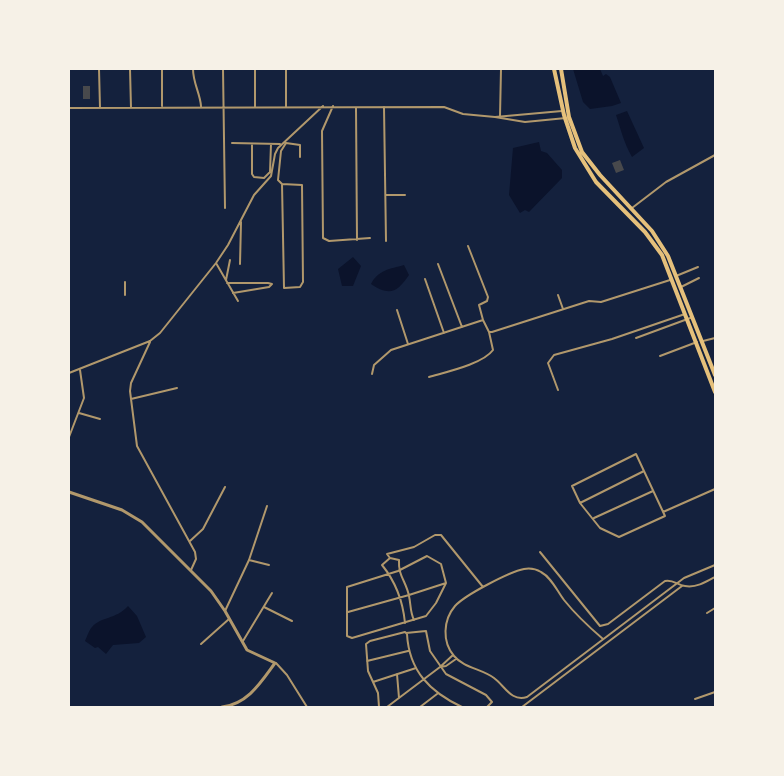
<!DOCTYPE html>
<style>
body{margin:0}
#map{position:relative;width:784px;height:776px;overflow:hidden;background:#14213d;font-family:"Work Sans",sans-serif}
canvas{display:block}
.frame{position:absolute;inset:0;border:70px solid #f6f1e7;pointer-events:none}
</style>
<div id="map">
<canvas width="784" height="776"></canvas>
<div class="frame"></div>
</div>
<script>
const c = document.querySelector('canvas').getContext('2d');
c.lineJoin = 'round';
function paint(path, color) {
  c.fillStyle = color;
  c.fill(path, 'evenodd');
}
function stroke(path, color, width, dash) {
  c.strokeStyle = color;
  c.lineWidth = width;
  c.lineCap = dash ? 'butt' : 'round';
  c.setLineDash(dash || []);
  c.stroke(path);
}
const water = new Path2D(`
 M573,69H600L603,76L606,74L610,77L621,103L612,106L590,109L583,102Z
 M627,111L644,148L632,157C624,143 621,130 616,115Z
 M539,142L541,151L547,153L562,170V178L529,212L525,210L520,213L509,195L513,148Z
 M353,257L361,266L353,286H342L338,269Z
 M404,265L409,275C397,293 389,296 371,284C378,270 390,269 404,265Z
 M128,606L137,616L146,637L139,643L113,645L106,654L98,647L95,648L85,641C87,637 89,630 92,627C102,616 115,620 128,606Z`);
const building = new Path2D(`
 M83,86H90V99H83Z
 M620,160L624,170L616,173L612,163Z`);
const minor = new Path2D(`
 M99,69L100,108
 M130,69L131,108
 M193,69C193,83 200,93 201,106
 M223,69L225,208
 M162,106V69
 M255,106V69
 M333,106L322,131L323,238L329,241L370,238
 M286,107V69
 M384,107L386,241
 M69,108L444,107L463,114L495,117L562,111
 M356,108L357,240
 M500,116L501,69
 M495,117L525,122L566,118
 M232,143L280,144
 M286,143L300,145V157
 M252,144V174L254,177L264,178L270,172L271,144
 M282,184L302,185L303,282L300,287L284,288L282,184L278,180L281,151L286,143
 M386,195H405
 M632,208L666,182L715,155
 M468,246L488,297L487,301L479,305L483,320
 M216,263L238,301
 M240,264L241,222
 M438,264L462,327
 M676,276L698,267
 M425,279L444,333
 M226,280L230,260
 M125,282V295
 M227,283H268L272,284L269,287L233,293
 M681,287L699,278
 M558,295L563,309
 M397,310L408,344
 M636,338L693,317
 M703,341L715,338
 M150,342L131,383L130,391L137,446L195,552L196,559L191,570
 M660,356L697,342
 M69,373L150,341L160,333L216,263L228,245L254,195L271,176L275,154L278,148L323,106
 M372,374L374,365L391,350L483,320L489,332H492L589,301L601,302L670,280
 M429,377C446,372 483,364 493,350L489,332
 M558,390L548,363L554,355L612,339L685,314
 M131,399L177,388
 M79,413L100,419
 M69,437L84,398L80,370
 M636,454L665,516L619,537L600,528L580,503L572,486Z
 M580,503L644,471
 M663,512L715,489
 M594,518L653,491
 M190,541L203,529L225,487
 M540,552L600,626L608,624L665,581C673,579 677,585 685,586C696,588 706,582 715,577
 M427,556L441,564L446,583L436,603L426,616L352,638L347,636V587L398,571Z
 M390,558L382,565C395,581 403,602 405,623
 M249,560L269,565
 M264,607L292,621
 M225,611L249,560L267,506
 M348,612L409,595L446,583
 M707,613L715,608
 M414,620C410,612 411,605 409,596C406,581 398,576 399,560L390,558L387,554L414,547L435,535H441L483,587
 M406,633L426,631L430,651L446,674L486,695L492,702L487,707
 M603,639C589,627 576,615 564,600C557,591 552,578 541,572C536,569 530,568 524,569C509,572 465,595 455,606C443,620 442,642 454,656C464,668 482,669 494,678C505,686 511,702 527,697L684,578L715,565
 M243,641L272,593
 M201,644L229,619
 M367,661L408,651
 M276,663L287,675L307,707
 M440,667L453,655
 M397,674L399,698
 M373,682L416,668
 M695,699L715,692
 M379,707L378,693L368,671L366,644L370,641L405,632L407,634C409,671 430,692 462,707
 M387,707L440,667L446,666L456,659
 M420,707L437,694
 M522,707L682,586`);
const tertiary = new Path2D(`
 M69,492L122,510L142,522L211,591L225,611L247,650L275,663C261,682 248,704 222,707`);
const trunk = new Path2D(`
 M554,69L564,115L575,148L596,182L645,232L662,255L715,392
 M561,69L569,117L582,152L600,175L652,231L668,256L715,375`);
paint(water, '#0b132b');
paint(building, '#48494c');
stroke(minor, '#b1986c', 2);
stroke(tertiary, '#b1986c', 3);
stroke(trunk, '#e5c07b', 4);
</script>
